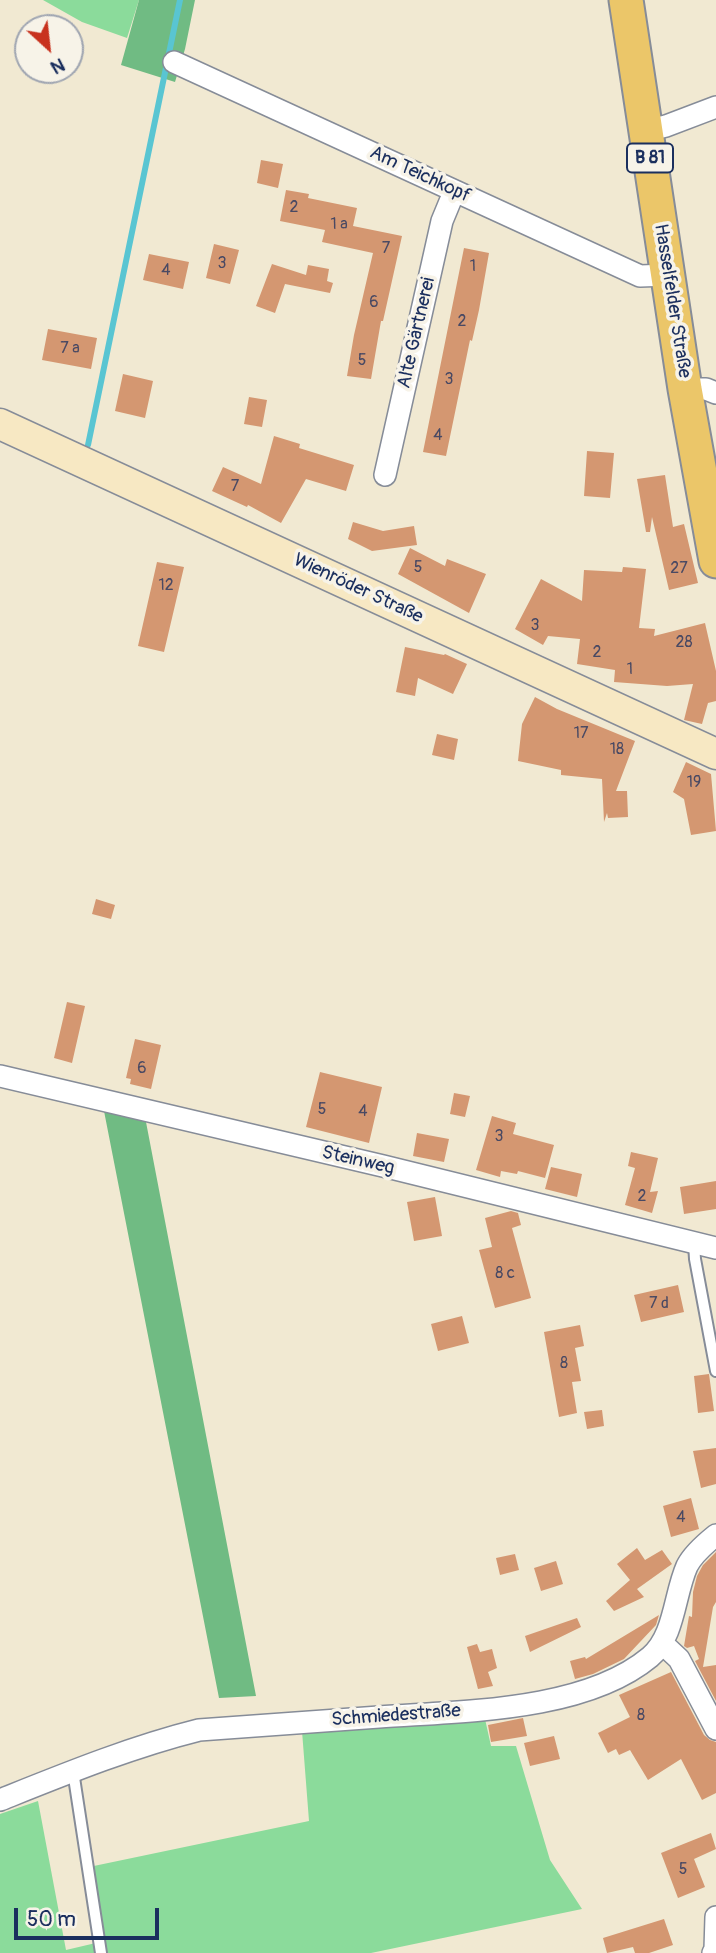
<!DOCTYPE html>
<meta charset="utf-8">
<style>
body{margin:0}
#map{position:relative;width:716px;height:1953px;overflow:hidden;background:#f1e9d2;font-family:Pangolin,sans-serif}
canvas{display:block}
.north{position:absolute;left:14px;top:14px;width:70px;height:70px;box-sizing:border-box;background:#f7f3e8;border:2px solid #9fa5b1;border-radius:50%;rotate:153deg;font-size:19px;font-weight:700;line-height:28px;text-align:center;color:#1b2f5e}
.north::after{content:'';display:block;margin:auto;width:24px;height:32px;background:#c8321e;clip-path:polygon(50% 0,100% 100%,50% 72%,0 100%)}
.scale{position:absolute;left:14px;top:1908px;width:145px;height:32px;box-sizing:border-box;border:4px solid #1b2f5e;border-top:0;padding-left:9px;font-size:21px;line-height:24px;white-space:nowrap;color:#1b2f5e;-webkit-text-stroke:5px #f7f3e8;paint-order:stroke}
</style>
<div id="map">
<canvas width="716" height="1953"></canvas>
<div class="north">N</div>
<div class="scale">50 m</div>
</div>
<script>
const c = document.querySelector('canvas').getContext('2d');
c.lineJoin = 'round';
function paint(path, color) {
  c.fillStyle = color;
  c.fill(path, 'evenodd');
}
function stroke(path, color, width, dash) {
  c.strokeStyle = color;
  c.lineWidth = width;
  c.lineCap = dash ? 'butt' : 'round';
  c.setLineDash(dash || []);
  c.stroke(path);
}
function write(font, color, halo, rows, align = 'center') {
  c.font = font + ' Pangolin,sans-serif';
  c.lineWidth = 7;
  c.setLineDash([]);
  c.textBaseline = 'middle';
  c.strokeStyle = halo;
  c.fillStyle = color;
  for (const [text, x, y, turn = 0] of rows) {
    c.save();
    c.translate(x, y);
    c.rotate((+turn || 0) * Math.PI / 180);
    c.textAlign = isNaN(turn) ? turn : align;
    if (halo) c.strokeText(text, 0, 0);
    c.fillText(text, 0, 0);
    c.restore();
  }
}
const green = new Path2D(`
 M43,0H139L127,38L82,22Z
 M485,1719L491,1746H516L550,1860L582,1909L371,1953H0V1814L38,1801L66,1950L100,1942L89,1867L309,1821L302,1731Z`);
const forest = new Path2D(`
 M139,0H195L185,49L175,82L121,65Z
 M104,1111L146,1122L256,1696L219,1698Z`);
const stream = new Path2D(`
 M88,445L180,0`);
const building = new Path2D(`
 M261,160L283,164L278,188L257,183Z
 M286,190L309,194L308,198L357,208L353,226L402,236L383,321H381L371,379L347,376L354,335L373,253L322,242L325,230L280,221Z
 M214,244L239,250L230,284L206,278Z
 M464,248L489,253L479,310L472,341L470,340L446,456L423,452Z
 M149,254L189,262L183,289L143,280Z
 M272,264L306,275L308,265L329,269L327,281L333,283L330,293L285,284L275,313L256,306Z
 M48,329L97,338L91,369L42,360Z
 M123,374L153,381L145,418L115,411Z
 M249,397L267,400L262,427L244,424Z
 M274,436L300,444L299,448L354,465L346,491L306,479L281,523L248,505L247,507L212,491L223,467L261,484Z
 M587,451L614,453L610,498L584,496Z
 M665,475L673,527L684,524L698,583L669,590L652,517L650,532H646L637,479Z
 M353,522L383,531L414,526L417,545L372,551L348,539Z
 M410,548L445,566L447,559L486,574L469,613L398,574Z
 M157,562L184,567L164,652L138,646Z
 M623,567L646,569L639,628L655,629L654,636L705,623L716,671V701L708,703L702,724L684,720L693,684L667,686L614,682L615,670L577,664L580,639L548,636L543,645L515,629L541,579L582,601L584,570L622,572Z
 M405,647L444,655L445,654L467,664L453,694L418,678L415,696L396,692Z
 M535,697L557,709L635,741L616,791H627L628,817L608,818L607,813L604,822L602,779L561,775V770L518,761L522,724Z
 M437,734L458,739L454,760L432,755Z
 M686,762L711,774L716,831L691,835L684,799L673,792Z
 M96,899L115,905L111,919L92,914Z
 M67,1002L85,1006L72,1063L54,1058Z
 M135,1039L161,1045L151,1089L130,1084L131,1079L126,1078Z
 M320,1072L382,1087L369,1143L306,1127Z
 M454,1093L470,1096L465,1117L450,1114Z
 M492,1116L516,1123L513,1134L554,1145L545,1178L518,1171L517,1174L501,1171L500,1177L476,1170Z
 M417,1133L449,1139L444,1162L413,1156Z
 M631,1152L658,1158L650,1192L658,1191L652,1213L625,1205L635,1168L628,1166Z
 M551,1167L582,1174L577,1197L545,1189Z
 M716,1181V1209L684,1214L680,1187Z
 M435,1197L442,1236L414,1241L407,1202Z
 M511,1211L518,1213L521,1225L512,1228L531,1298L495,1308L479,1250L492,1247L485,1218Z
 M678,1285L684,1312L641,1322L634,1295Z
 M462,1316L469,1343L438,1351L431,1324Z
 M580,1325L584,1346L575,1348L581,1381L572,1382L577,1413L559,1417L544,1332Z
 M709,1374L714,1411L698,1413L694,1376Z
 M602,1410L604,1426L587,1429L584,1412Z
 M716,1448V1484L701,1488L693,1451Z
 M691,1498L699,1529L671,1537L663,1506Z
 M637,1548L645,1560L662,1550L672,1564L637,1589L644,1597L614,1611L606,1601L630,1580L617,1564Z
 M716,1552V1602L713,1607L703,1667L716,1665V1701L695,1661L699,1659L694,1646L687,1648L684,1646L689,1616L692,1617L693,1592L697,1576L703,1565Z
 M515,1554L519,1570L500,1575L496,1558Z
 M556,1561L563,1584L541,1591L534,1568Z
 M659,1615L656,1625L624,1659L593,1674L575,1679L570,1661L585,1657L586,1659Z
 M577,1618L581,1627L530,1652L525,1636Z
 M477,1644L480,1652L492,1649L497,1668L488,1672L493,1686L478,1689L467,1647Z
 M671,1672L704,1735L710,1740L716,1742V1793L702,1800L681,1759L648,1780L630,1750L619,1755L616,1749L608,1753L598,1733L630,1717L619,1695Z
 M523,1718L527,1736L491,1742L488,1725Z
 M554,1736L560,1759L530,1766L524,1743Z
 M711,1833L716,1849L694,1859L705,1887L678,1898L661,1853Z
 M664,1919L673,1945L649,1953H635L633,1947L607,1953L603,1938Z`);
const service = new Path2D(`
 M694,1243L695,1259L716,1371
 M73,1771L101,1953`);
const minor = new Path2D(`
 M174,62L640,276L668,275
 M645,131L666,126L716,107
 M685,389H706L716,393
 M385,475L442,221L454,192
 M0,1076L383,1166L716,1248
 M663,1644L679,1659L716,1729
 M0,1800C65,1774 131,1747 199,1730C259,1726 319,1721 379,1717C461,1711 584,1712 650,1657C675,1636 674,1595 687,1566C693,1554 706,1543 716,1535
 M713,1953L715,1949L716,1917`);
const secondary = new Path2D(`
 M0,424L716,754`);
const primary = new Path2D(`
 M626,0L685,389L716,561`);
const numberNames = [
 ["2",294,208],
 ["1 a",339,225],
 ["7",386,249],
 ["3",222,264],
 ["1",473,267],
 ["4",166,271],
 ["6",374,303],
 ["2",462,322],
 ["7 a",70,349],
 ["5",362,361],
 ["3",449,380],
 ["4",438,436],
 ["7",235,487],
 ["5",418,568],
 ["27",679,569],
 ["12",166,586],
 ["3",535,626],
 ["28",684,643],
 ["2",597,653],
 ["1",630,670],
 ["17",581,734],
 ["18",617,750],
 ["19",694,783],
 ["6",142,1069],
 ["5",322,1110],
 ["4",363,1112],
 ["3",499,1137],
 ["2",642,1197],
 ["8 c",505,1274],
 ["7 d",659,1304],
 ["8",564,1364],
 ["4",681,1518],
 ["8",641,1716],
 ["5",683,1870]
];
const shields = [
 [650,158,46]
];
const shieldNames = [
 ["B 81",650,158]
];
const streetNames = [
 ["Am Teichkopf",420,175,25],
 ["Hasselfelder Straße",672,301,81],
 ["Alte Gärtnerei",417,333,-77],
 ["Wienröder Straße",358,589,25],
 ["Steinweg",358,1161,13],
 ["Schmiedestraße",396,1716,-4]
];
paint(green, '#8bdb9b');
paint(forest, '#70bb83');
stroke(stream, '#59c5d2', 6);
paint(building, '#d49771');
stroke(service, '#868c98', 14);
stroke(minor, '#868c98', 24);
stroke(secondary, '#868c98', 33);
stroke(primary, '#868c98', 37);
stroke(service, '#fff', 10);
stroke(minor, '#fff', 21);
stroke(secondary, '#f7e8c3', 30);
stroke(primary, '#ebc669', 33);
write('16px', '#494963', null, numberNames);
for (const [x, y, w] of shields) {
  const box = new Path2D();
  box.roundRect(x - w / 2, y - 14.5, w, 29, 5);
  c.fillStyle = '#f7f3e8';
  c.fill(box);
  stroke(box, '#1b2f5e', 2);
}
write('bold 18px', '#1b2f5e', null, shieldNames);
write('19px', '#1b2f5e', '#f7f3e8', streetNames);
</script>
